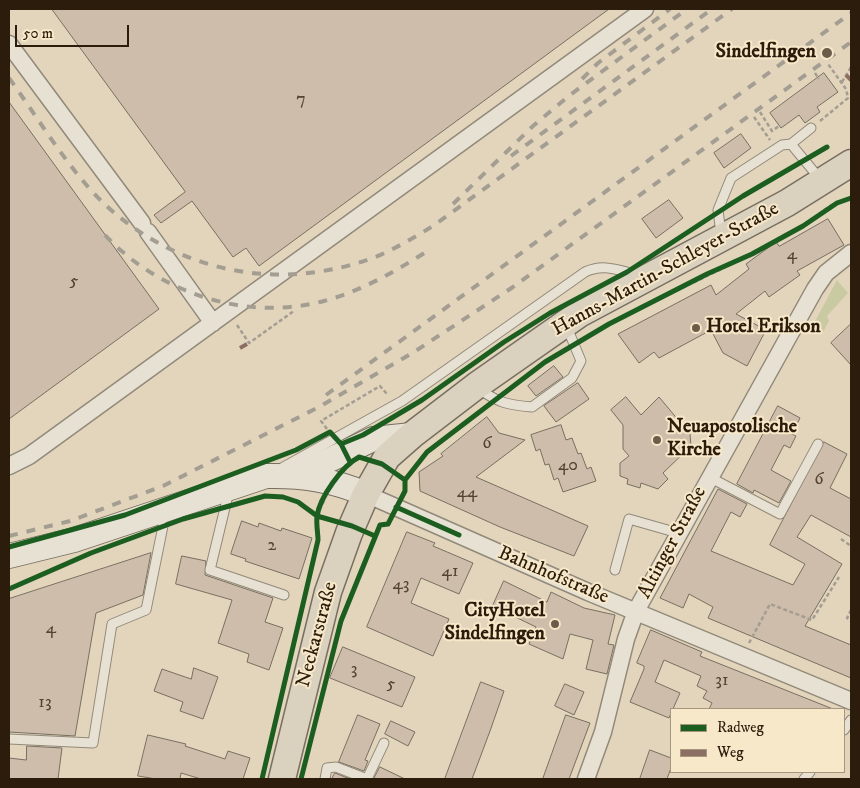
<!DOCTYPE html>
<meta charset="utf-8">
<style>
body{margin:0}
#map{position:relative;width:860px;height:788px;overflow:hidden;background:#e2d5bc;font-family:"IM FELL DW Pica",serif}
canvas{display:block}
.frame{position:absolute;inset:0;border:10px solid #2c1c0c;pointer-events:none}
.legend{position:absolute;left:670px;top:708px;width:175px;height:65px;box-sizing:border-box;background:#f7e8c9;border:1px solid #a6967d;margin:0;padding:6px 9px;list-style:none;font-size:15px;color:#2c1c0c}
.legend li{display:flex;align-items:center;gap:10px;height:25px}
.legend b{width:25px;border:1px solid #a6967d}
.scale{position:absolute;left:15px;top:25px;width:114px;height:22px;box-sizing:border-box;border:2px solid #2c1c0c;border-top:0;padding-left:6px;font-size:15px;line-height:18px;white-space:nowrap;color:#2c1c0c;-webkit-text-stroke:4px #f7e8c9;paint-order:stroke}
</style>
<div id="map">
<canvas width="860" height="788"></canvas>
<div class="frame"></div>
<ul class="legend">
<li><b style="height:6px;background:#1b5e20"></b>Radweg</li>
<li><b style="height:6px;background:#8d6e63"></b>Weg</li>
</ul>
<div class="scale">50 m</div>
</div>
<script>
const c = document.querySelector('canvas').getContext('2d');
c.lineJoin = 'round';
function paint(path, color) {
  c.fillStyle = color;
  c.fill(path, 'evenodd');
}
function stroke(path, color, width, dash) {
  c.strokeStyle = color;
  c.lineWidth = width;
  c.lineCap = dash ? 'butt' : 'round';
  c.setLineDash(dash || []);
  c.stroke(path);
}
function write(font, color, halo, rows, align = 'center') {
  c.font = font + ' "IM FELL DW Pica",serif';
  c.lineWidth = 4;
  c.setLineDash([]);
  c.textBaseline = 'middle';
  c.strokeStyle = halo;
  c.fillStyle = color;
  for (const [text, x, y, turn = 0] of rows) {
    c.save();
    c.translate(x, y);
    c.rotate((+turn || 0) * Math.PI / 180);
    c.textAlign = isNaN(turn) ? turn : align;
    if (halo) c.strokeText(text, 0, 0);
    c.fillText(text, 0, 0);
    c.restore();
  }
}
const green = new Path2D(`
 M837,280L848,293L827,316L829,321L823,332L812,327Z`);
const building = new Path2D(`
 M52,9H609L259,266L246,248L233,257L192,201L161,223L154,215L185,192Z
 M824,73L838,92L817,107L820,112L805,123L799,115L781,128L770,113Z
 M9,102L159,309L9,419Z
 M741,134L751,148L724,168L714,153Z
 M669,200L683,218L656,238L642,219Z
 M828,219L844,245L797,271L800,275L769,297L765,291L736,314L766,330L747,366L723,353L711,330L659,358L654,352L639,363L618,334L711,285L716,295L749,269L746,264L776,242L779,246Z
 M851,324V365L831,343Z
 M554,366L563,377L536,396L528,386Z
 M578,383L589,399L556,422L544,406Z
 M626,397L641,415L659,397L690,434L691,446L663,473L668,479L658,489L641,483L640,488L627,484L628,479L620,476V463L629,456L623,449V425L611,410Z
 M778,406L800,418L792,434L796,436L790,448L784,445L771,470L791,481L779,503L754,490L753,493L737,484Z
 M487,417L499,433L525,440L476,477L588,526L574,556L500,527L420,491L419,472L443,456L441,454Z
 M561,425L566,440L572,438L578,454L581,453L587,469L591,467L596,481L563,492L558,478L554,480L549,464L545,465L540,449L536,451L531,435Z
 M824,442L847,454L830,488L851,499V537L811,515L797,537L842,564L805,626L851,645V678L708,618L713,607L689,594L683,608L660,598L718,489L747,504L740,517L731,512L711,551L793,585L805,564L770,545Z
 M242,521L258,527L259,523L281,531L282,528L312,538L299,579L245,561L246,559L231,554Z
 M407,532L435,543L433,546L473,563L459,594L421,578L411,603L449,619L433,656L367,627Z
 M151,553L143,595L96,613L75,736L9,732V599Z
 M182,556L206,561L205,575L273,598L265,622L283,628L269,670L247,662L249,654L218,643L232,600L176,584Z
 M504,581L547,602L551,592L584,608L615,615L608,644L614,645L607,674L586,669L593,640L570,634L563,659L529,644L536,627L505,612L503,616L491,610Z
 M651,630L702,652L700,656L833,709H709L712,703L703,698L707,691L697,686L701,676L664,660L655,682L680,693L669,718L630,702L644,669V666L637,663Z
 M343,647L415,677L402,707L330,678Z
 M194,668L218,677L203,719L180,711L183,702L154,691L162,669L191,679Z
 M481,682L504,691L490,731L472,779H445Z
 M565,684L584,692L574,715L555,706Z
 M358,715L380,724L365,760L368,761L364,771L339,762Z
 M566,715L590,723L569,779H543Z
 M391,721L415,732L408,746L385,734Z
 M148,735L186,744L185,746L225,759L228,751L250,758L243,779H201L181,773L180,779H156L138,776Z
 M27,746L62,748L58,779H9V758L26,760Z
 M650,750L671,758V768L667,779H640Z
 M380,767L405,779H374Z
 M335,773L350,779H332Z`);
const path = new Path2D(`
 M815,73L819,79
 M842,82L851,67
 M760,112L772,131L779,126
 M754,117L770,140
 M820,121L848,98L846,89L828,64
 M237,325L249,343L294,311
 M584,339C654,298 731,268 801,227C816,218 833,199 850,199
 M327,429L321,421L380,386L387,394
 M404,493L405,480L427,452L487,407
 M281,497C300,500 313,515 332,520
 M841,539L851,546
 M307,586L318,540L317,516L325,499
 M9,589L64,564
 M348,604L380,525L388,524L390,520
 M851,610L847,618L851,621
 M749,643L770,604L812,620L839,577`);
const service = new Path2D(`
 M791,144L811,128
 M721,234L718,210L731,178L782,145L791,144L820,179
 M478,388C498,403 508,405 532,407L572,378L581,361L566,325
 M280,469L402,401L585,272C600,265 612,268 627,272
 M709,477L780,514L818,444
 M229,491L210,570L284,595
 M615,570L629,519L678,533
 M844,730L851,720
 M9,739L93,743L112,624L146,610L163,526
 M325,779L327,768L336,767L367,779L384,743
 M804,779L810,772`);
const minor = new Path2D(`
 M9,44L142,223
 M148,232L213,323
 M9,466L29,456L645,9
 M366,494L588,592L851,701
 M586,779L603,732L626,639L636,611L815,289L826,273L851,253`);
const secondary = new Path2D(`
 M298,475L373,439L412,435
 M9,556L74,540L266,476C302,475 332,480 366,494`);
const primary = new Path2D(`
 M282,779L328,592L349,533L366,494L387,457L412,435L476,386L579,314L787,203L851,163`);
const rail = new Path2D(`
 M9,78C39,119 72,176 111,210C184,273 278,291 370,259C392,251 413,238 433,226L732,9
 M582,79L598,63L670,9
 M511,156L712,9
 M453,204L533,126L570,95L687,9
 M105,235C159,293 246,322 324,301C361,291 394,272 426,252
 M326,395L851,13
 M9,536L70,521L163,486L317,408L414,352L513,287L851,42`);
const quiet = new Path2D(`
 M846,75L851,80
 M240,348L249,343`);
const cycleway = new Path2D(`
 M341,444L363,435L422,400L504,342L550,313L627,272L743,196L827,147
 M396,507L459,535
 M9,547L125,515L296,450L330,432L341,444L350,462
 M9,589L91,553L183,519L265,496L283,497L298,502L317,516L352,526L375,536
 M262,779L318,540C318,533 316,524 317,516C320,497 342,466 359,457L382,464L405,480
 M301,779L341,621L380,525L388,524L405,491V480L427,452L545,362L609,324L707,274L752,254L803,226L837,203L851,198`);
const markers = [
 [827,53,6,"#6c5d4a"],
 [696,328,5,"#6c5d4a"],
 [657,440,5,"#6c5d4a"],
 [555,624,5,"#6c5d4a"]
];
const numberNames = [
 ["7",301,100],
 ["4",792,255],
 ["5",74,282],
 ["6",487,444],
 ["40",568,466],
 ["6",819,480],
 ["44",467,493],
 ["2",272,546],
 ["41",450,572],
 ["43",401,585],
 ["4",51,629],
 ["3",354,670],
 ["31",722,681],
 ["5",391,685],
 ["13",45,703]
];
const poiNames = [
 ["Sindelfingen",816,53],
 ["Hotel Erikson",706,328,"left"],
 ["Neuapostolische",667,428,"left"],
 ["Kirche",667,451,"left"],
 ["CityHotel",545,612],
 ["Sindelfingen",545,635]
];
const streetNames = [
 ["Hanns-Martin-Schleyer-Straße",666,270,-29],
 ["Altinger Straße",673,543,-62],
 ["Bahnhofstraße",553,576,23],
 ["Neckarstraße",318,635,-75]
];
paint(green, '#cacaa2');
paint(building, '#cdbdaa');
stroke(building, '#786f61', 1);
stroke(service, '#928979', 11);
stroke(minor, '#928979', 19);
stroke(secondary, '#786f61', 26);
stroke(primary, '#786f61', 29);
stroke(path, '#a49d92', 2.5, [4, 2.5]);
stroke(service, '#e7e1d4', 9);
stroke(minor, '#e7e1d4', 16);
stroke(secondary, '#e7e1d4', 24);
stroke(primary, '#dad1bf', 26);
stroke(rail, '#a49d92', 4, [9, 9]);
stroke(quiet, '#8d6e63', 4, [8, 4]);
stroke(cycleway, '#1b5e20', 5);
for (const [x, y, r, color] of markers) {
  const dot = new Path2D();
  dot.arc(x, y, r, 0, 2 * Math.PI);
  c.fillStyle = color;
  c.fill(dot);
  stroke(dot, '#f7e8c9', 2);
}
write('18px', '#544434', null, numberNames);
write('bold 20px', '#2c1c0c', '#f7e8c9', poiNames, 'right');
write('20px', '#2c1c0c', '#f7e8c9', streetNames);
</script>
